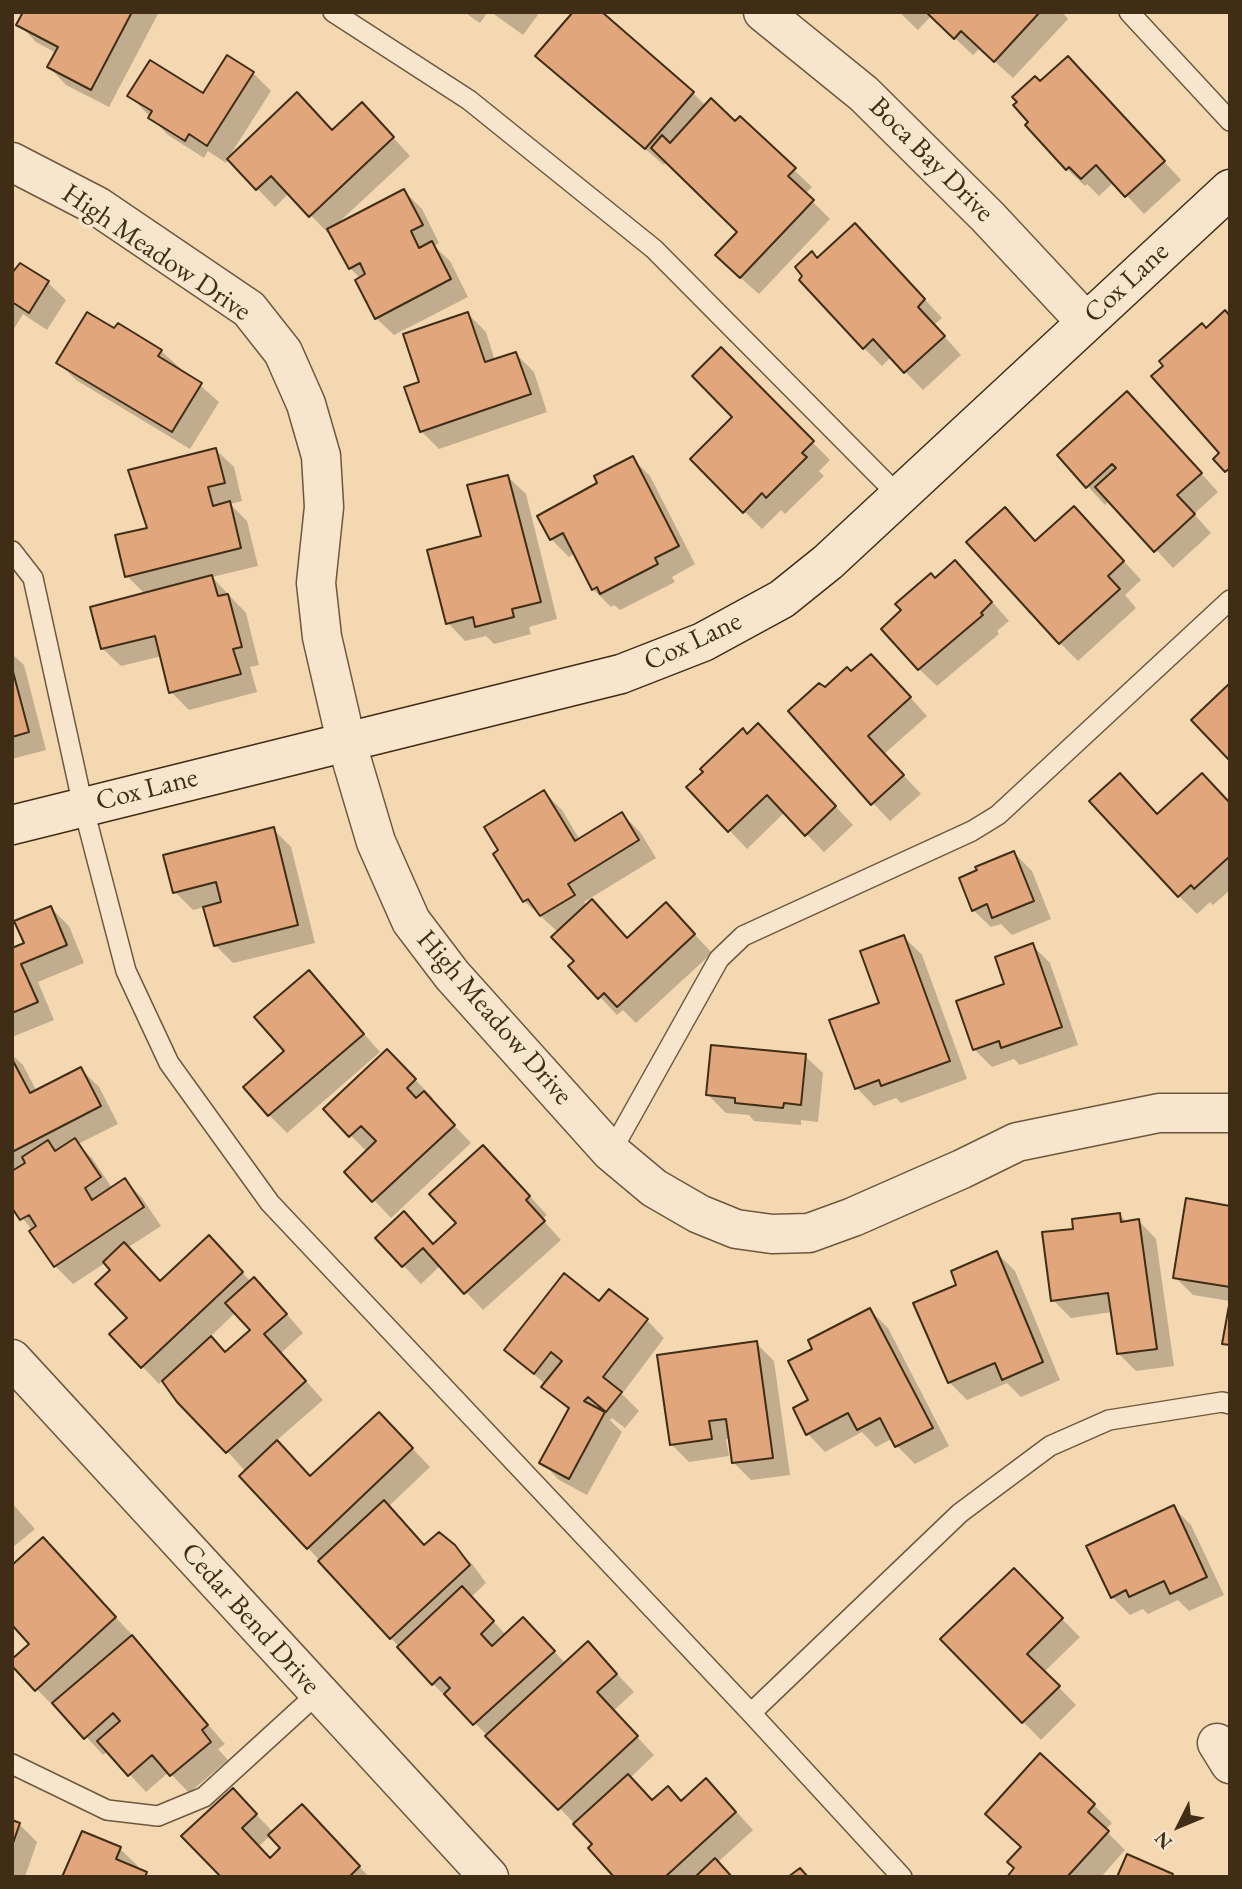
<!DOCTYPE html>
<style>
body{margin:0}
#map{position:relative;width:1242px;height:1889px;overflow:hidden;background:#f3d8b2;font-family:"EB Garamond",serif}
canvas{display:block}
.frame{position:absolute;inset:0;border:14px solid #402d16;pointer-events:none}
.north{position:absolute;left:1144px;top:1791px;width:70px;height:70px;-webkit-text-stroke:5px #f7e6cd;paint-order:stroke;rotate:227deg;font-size:19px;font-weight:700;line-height:28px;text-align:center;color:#402d16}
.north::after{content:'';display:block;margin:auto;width:24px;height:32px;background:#402d16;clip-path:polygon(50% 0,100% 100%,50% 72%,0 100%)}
</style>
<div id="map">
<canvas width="1242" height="1889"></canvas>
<div class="frame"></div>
<div class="north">N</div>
</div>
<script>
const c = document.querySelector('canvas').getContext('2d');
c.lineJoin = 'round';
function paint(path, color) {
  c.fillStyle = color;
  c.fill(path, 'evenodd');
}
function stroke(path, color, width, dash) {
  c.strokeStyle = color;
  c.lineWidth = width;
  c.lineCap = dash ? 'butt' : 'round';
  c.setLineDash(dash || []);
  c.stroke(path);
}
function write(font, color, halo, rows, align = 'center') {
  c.font = font + ' "EB Garamond",serif';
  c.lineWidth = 7;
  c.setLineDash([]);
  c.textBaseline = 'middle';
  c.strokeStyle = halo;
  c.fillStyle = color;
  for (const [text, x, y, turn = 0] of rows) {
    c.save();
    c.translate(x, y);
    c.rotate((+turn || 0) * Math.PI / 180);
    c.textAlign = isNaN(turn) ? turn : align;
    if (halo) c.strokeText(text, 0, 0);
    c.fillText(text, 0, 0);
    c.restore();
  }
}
const shadow = new Path2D(`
 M25,12H159L109,107L66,85L49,67L56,53L36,42L19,24Z
 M464,12H488L480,23Z
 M491,12H540L523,35Z
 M899,12H1062L1068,19L1013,78L980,48L973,55L931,16L918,30Z
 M253,73L271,91L229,157L379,122L410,156L337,224L404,191L422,209L439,243L434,246L450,261L468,297L394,335L376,318L361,279L350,268L330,231L328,233L289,193L275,207L228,158L226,163L208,151L204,158L168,135L130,96L204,95Z
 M556,73L693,93L706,106L735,124L794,170L812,187L805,194L830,219L759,294L735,273L739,232L667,161L664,165Z
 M1086,76L1181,180L1144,214L1114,182L1099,196L1087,184L1085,186L1067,169L1030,122L1040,84Z
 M873,243L942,318L934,325L961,355L923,390L891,357L882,366L864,348L818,260Z
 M12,276L48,283L66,300L47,330L23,314L12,332Z
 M468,314L486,332L495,361L516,354L534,372L547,412L439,449L421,431L422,383Z
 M115,330L161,351L219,402L190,449L76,380L58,362Z
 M721,350L830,460L819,471L824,476L785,514L781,510L762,529L692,459L735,417Z
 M1145,411L1218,492L1194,514L1211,533L1173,568L1110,500L1105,505L1060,456Z
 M216,450L234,467L242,501L230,504L247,521L258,566L212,577L246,613L259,665L250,667L257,692L189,710L171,692L162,656L121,666L103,649L145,594L127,576L149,529Z
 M632,458L650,476L695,564L672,577L675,582L620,610L614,605L611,607L593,589L575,553L569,557L551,539L599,484Z
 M508,477L526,494L557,619L529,627L531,634L494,644L486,636L465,641L448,623Z
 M1092,526L1141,580L1125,595L1136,608L1078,661L1060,643L1036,543Z
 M935,580H973L1009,621L997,631L999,634L937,686L919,669Z
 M12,654L24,665L46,750L12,759Z
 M851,674H889L927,716L884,754L921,794L890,821L873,803L825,689Z
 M747,736L776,743L853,825L824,852L785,812L747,849L689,787Z
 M544,792L562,810L580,840L622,814L640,832L656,858L584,902L587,906L628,939L683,922L712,953L636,1023L623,1010L617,1015L571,966L576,961L559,933L524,901Z
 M1230,803V890L1213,905L1210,902L1197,914L1179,896L1158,816Z
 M273,829L291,847L315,943L233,963L215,945L205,907L193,910L175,892Z
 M1014,853L1032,871L1051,919L1012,935L1001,924L991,927L973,910Z
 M51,908L69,926L84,963L38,982L54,1020L12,1037V950L26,944Z
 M904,937L922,955L967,1079L901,1103L896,1098L874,1106L857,1088L881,1004Z
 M1032,945L1050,963L1078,1045L1020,1065L1014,1059L992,1067L974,1049L1007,985Z
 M309,972L380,1052L287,1133L269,1115Z
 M387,1051L433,1098L430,1100L471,1143L391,1218L374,1200L367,1152L325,1109Z
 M12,1055L23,1065L37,1092L81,1069L99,1087L118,1124L78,1144L92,1158L112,1188L125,1180L142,1198L161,1226L127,1248L160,1283L226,1255L251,1282L272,1297L303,1333L281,1353L323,1400L276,1441L311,1478L397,1432L430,1467L388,1507L425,1546H454L473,1565L486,1583L471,1597L506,1635L541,1637L566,1664L605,1661L634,1692L613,1711L654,1755L630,1778L653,1802H682L724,1798L753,1830L717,1863L731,1877H616L595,1844L452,1700L451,1702L433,1684L242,1476L246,1472L163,1380L159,1384L142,1366L129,1318L112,1270L105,1263L73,1284L55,1266L33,1231L12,1205ZM236,1312L253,1330L226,1354L210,1337Z
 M805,1056L823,1073L818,1122L801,1120V1125L754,1121L749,1115L726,1113L708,1095Z
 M501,1165L547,1215L542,1219L561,1240L483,1310L441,1265L421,1284L377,1238L434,1245L458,1224Z
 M1230,1207V1301L1193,1295L1175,1277Z
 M1119,1214L1128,1223L1139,1221L1156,1239L1174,1366L1136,1371L1118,1353L1112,1312L1071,1318L1053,1300L1075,1230Z
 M997,1253L1015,1271L1060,1380L1021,1397L1007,1383L967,1400L949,1382L959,1286Z
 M600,1303L647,1320L664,1338L622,1394L639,1411L625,1428L612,1418L610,1420L622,1432L587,1495L559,1480L542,1462L569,1411L544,1387L546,1385L507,1350Z
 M870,1310L888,1328L949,1446L915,1464L897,1446L893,1438L876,1447L862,1432L825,1452L808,1434L814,1350Z
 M756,1343L774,1361L790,1475L751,1480L734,1463L730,1438L726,1439L729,1456L689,1462L671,1444Z
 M12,1503L35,1529L12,1548Z
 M1173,1507L1191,1525L1224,1595L1189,1611L1178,1600L1148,1614L1143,1609L1130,1615L1112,1597Z
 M60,1557L133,1636L131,1637L225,1744L218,1749L228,1760L189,1793L169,1772L146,1792L108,1751L103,1755L57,1705L54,1707L12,1663L32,1644Z
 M1013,1570L1080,1637L1044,1672L1076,1705L1041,1740L942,1639Z
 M1094,1805L1112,1823L1105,1830L1125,1850L1101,1877H1009Z
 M250,1808L274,1833L320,1824L369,1877H224L183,1836ZM271,1835L283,1848L270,1860L258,1847Z
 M12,1822L19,1824L37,1842L25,1877H12Z
 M120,1849L138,1866L136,1870L149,1877H64Z`);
const building = new Path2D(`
 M23,12H132L91,90L47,67L58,47L16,25Z
 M573,12H602L694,92L645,149L535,56Z
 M926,12H1040L994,62L961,31L954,39Z
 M227,55L254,72L207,146L189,134L185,141L148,118L152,111L127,96L150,60L203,93Z
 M1068,56L1165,161L1125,197L1096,165L1081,179L1069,167L1066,170L1025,125L1028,122L1013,105L1017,102L1012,97L1035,76L1040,81Z
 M297,92L332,130L362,102L394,137L309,217L271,176L256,190L227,159Z
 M711,98L735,121L740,116L796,168L788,176L814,200L740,278L715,255L737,232L651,148L662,135L670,143Z
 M404,189L423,225L411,231L419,248L432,241L451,279L375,319L355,280L365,274L360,263L349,269L327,229Z
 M855,223L925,299L918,307L945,336L904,373L873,339L863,349L799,280L802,276L795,267L812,251L817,258Z
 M20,263L49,281L29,313L12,302V273Z
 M1225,310L1230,316V468L1225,472L1213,459L1219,453L1151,376L1163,366L1159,361L1202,323L1206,328Z
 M87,312L114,328L118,323L162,350L158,356L202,383L172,432L56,363Z
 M468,312L485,362L516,352L531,394L420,432L404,387L419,382L403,334Z
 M721,347L814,441L802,453L807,457L766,498L762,493L743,513L690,459L732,417L692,376Z
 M1127,391L1202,473L1177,495L1195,514L1154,552L1095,487L1116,468L1112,464L1086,488L1057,455Z
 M216,448L225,483L208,487L213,506L230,501L241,548L125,577L115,535L147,528L128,470Z
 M633,456L679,546L655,558L658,564L600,594L597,587L592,590L563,533L550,540L537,516L597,483L594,476Z
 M508,475L541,602L512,609L514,617L475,627L473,617L446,624L427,550L481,536L467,485Z
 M1074,506L1124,561L1108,576L1120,589L1059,644L966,542L1005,507L1035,541Z
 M955,560L992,602L981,613L983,615L918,670L881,629L901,610L895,604L931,573L935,578Z
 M212,575L218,596L228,594L242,647L233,649L241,674L169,693L155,636L101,649L90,607Z
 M871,654L911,697L868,736L904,775L871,805L788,711L819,683L825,687L847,667L851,671Z
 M12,668L29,732L12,737Z
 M1230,683V761L1191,720Z
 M758,723L836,806L805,836L767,795L728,832L686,787L703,772L700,769L743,728L747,734Z
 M1120,773L1157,814L1202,773L1230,803V856L1194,889L1191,885L1178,897L1089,801Z
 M544,790L575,841L622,812L639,840L568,884L575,895L540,916L528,899L523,902L493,854L498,850L484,827Z
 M274,827L298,925L214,946L203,907L221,902L216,882L173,893L163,855Z
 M1014,851L1034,901L992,918L987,904L972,911L959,878L977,870L975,867Z
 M592,899L627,938L666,902L695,934L617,1007L604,993L598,999L568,966L574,961L551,937Z
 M51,906L67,945L21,964L38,1002L12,1013V948L24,943L14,921Z
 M904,935L950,1061L881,1086L879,1080L855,1089L829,1020L879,1003L860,951Z
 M1033,943L1062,1027L1001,1048L999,1041L973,1050L956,1001L1004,984L995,957Z
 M309,970L364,1034L268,1116L243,1087L284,1051L254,1017Z
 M711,1045L806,1054L801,1105L784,1103L783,1108L735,1103V1098L706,1095Z
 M387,1049L416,1079L407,1088L416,1098L424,1091L455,1125L372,1202L344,1172L376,1141L361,1126L349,1137L323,1109Z
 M12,1059L30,1093L81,1067L101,1106L12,1152Z
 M75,1138L101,1177L85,1188L92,1200L125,1178L144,1207L54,1267L29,1231L36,1226L29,1215L20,1220L12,1208V1171L25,1163L22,1157L48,1140L55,1151Z
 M483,1145L530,1196L526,1200L545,1221L464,1294L423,1248L402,1267L375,1238L404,1211L433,1244L456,1223L429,1194Z
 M1186,1198L1230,1206V1287L1173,1278Z
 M1120,1213L1121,1222L1139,1219L1157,1349L1117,1354L1108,1293L1051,1301L1042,1232L1073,1229L1072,1219Z
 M209,1235L243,1272L141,1368L109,1334L127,1318L95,1284L110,1270L103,1262L124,1242L160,1281Z
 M997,1251L1043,1362L1002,1380L995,1363L948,1383L913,1303L956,1285L951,1271Z
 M564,1273L599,1301L609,1289L648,1319L603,1377L622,1392L606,1412L588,1397L584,1401L605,1412L569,1479L539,1463L569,1408L541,1387L562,1361L551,1352L534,1374L504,1350Z
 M254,1277L287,1314L264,1334L306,1381L226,1453L177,1402L162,1381L211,1336L225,1352L250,1330L225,1303Z
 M1230,1300V1345L1222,1344Z
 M870,1308L933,1428L895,1447L880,1418L857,1430L848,1413L806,1435L793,1408L808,1400L788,1361L812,1349L808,1340Z
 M757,1341L773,1458L732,1463L726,1419L709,1421L712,1439L670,1445L657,1355Z
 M379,1412L413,1448L307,1549L239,1476L277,1440L310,1476Z
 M384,1500L424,1545L439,1532L455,1545L470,1565L390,1639L318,1561Z
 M1174,1505L1207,1577L1170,1594L1164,1581L1129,1597L1126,1590L1111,1598L1086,1546Z
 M43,1537L116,1617L35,1691L12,1666V1659L29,1644L12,1625V1565Z
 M1014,1568L1063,1618L1027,1654L1060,1686L1022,1723L940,1639Z
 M462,1586L494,1621L481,1634L492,1646L523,1617L555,1651L473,1725L444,1694L450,1688L440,1677L432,1685L397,1647Z
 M132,1635L208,1725L202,1730L211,1742L170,1776L152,1755L128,1776L97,1741L120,1721L113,1713L84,1739L52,1703Z
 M588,1641L617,1674L597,1692L638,1736L558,1810L485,1736Z
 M1040,1753L1095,1804L1088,1812L1109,1831L1067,1877H1007L1014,1868L1007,1862L1021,1847L985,1814Z
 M628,1774L652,1800L668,1786L681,1801L706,1778L736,1812L665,1877H614L588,1848L592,1844L573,1824Z
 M233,1788L257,1814L242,1828L270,1858L280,1848L268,1835L302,1804L360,1866L349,1877H221L181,1836Z
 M12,1820L20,1823L12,1846Z
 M82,1831L121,1847L116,1859L147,1872L145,1877H62Z
 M1127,1854L1173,1874L1172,1877H1117Z
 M715,1858L732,1877H695Z
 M800,1868L808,1877H788Z`);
const lane = new Path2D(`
 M333,12L469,100L654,249L899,496
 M1129,12L1230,121
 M12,551L33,578L83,806L126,971L169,1063L270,1203L751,1713L902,1877
 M611,1152L719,959L743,936L972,831L998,815L1230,600
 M751,1713L960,1513L1050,1446L1109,1420L1222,1402L1230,1404
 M12,1764L107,1810L158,1816L204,1797L318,1693`);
const street = new Path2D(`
 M763,12L864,94L988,217L1086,322
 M12,162L97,206L249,309L283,352L306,404L321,456L324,507L316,583L322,637L346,741L376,842L411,921L452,975L611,1152L654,1188L699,1214L736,1229L772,1234L809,1233L853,1217L962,1169L1017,1142L1159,1113H1230
 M12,1359L489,1877
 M1217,1743L1230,1764`);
const secondary = new Path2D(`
 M12,825L621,674L703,642L782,599L828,562L1230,189`);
const streetNames = [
 ["Boca Bay Drive",931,160,45],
 ["High Meadow Drive",156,253,34],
 ["Cox Lane",1127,283,-43],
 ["Cox Lane",693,642,-25],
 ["Cox Lane",147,790,-14],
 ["High Meadow Drive",494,1018,49],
 ["Cedar Bend Drive",250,1619,48]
];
paint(shadow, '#0003');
paint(building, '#e1a67c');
stroke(building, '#402d16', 2);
stroke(lane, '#6d583d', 22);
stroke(street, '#6d583d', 41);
stroke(secondary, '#402d16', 41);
stroke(lane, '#f7e6cd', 19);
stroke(street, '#f7e6cd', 38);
stroke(secondary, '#f7e6cd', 38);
write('28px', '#402d16', '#f7e6cd', streetNames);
</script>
